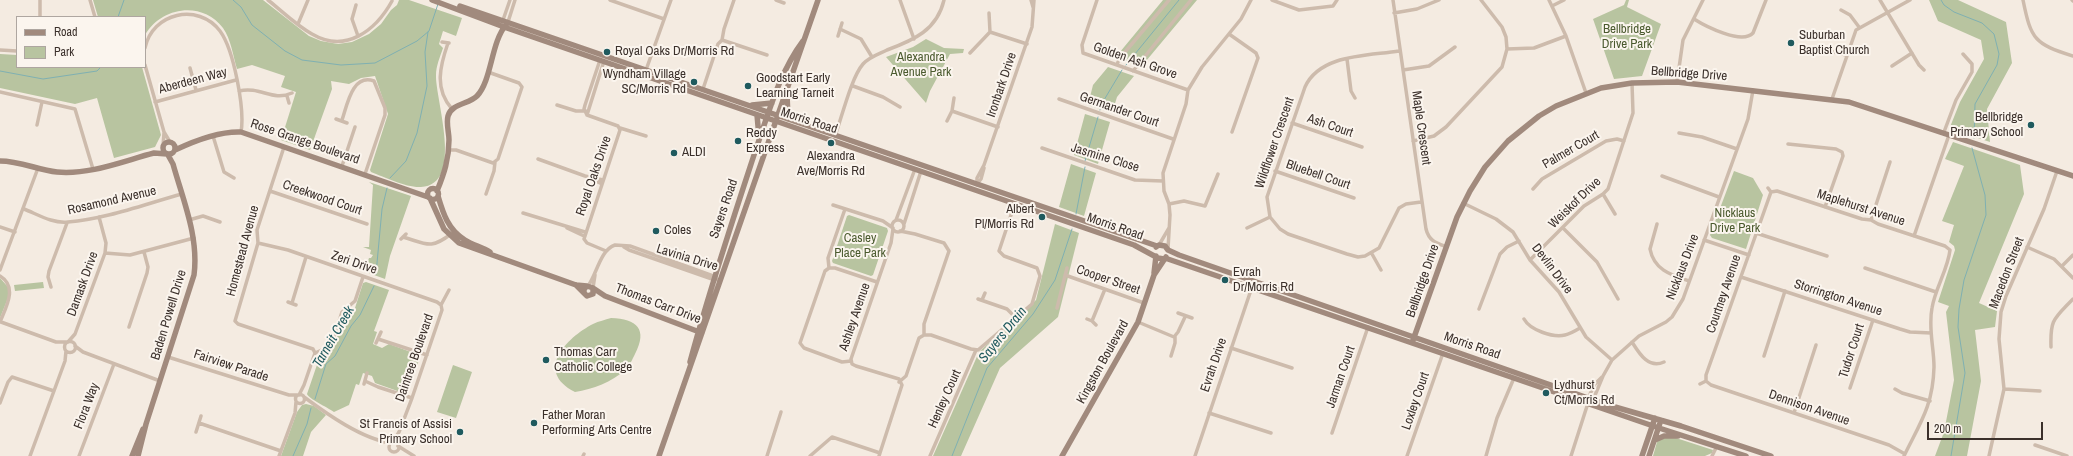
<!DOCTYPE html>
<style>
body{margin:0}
#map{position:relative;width:2073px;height:456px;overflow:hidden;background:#f4ebe1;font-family:"Archivo Narrow",sans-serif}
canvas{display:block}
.legend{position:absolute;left:16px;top:16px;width:130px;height:52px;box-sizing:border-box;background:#fbf5ee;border:1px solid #aea6a0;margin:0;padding:5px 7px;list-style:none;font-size:12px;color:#3b302b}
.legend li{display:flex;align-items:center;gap:8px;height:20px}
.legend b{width:20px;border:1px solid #aea6a0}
.scale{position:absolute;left:1927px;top:422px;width:116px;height:18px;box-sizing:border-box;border:2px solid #3b302b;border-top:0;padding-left:5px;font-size:12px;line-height:14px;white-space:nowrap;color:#3b302b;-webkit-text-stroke:3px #fbf5ee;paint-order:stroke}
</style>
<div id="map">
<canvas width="2073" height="456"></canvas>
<ul class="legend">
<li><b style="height:5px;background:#a18a7d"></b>Road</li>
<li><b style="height:11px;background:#b8c4a0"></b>Park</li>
</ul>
<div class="scale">200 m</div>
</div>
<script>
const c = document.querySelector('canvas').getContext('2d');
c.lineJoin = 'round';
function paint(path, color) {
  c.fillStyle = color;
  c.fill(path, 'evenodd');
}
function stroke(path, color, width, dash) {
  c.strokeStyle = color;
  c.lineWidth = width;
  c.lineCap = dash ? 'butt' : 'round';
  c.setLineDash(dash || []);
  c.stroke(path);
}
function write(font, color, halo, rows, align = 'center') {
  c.font = font + ' "Archivo Narrow",sans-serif';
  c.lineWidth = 4;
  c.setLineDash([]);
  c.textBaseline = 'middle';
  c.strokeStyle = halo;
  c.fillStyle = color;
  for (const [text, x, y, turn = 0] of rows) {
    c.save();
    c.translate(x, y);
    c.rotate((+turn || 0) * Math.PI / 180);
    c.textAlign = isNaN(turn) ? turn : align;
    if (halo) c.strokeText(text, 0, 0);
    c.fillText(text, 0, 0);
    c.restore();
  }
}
const green = new Path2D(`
 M93,0H263L309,36L321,41L338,44L352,42L369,34L381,24L391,10L397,5L399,0H409L462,18L456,36L443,31L439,44L443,48C440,57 436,66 436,75C435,99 465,185 421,187C407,188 384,177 371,172L370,170L388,114L375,76L361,78L349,84L331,81L332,89L310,150L281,140L296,92L281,87L285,76L252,65L237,69C233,56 231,39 223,28C202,0 161,7 145,35V17H98Z
 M1163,0H1197L1141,67L1115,58Z
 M1626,0H1629L1627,7L1661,24L1642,76L1614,79L1593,19L1624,5Z
 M1929,0H1958L2006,22L2012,63L1987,109L1990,142L1951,129L1950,127L1960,102L1984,59L1981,40L1938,21Z
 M926,39L944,48L964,49L963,53L950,54L930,91L926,103L886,57L913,47Z
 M0,54L17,55V67H142L161,135L155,147L114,158L97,98L75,104L0,88Z
 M1108,67L1134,76L1117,97L1112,113L1088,105L1093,85Z
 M1085,114L1110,122L1098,164L1074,155Z
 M1953,142L2020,165L2024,194L1979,303L1997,311L1995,327L1975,330L1981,381L1967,456H1935L1944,432L1954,380L1946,312L1949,306L1938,302L1955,250L1954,246L1949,242L1954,225L1942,221L1964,166L1945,159Z
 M1071,164L1096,173L1084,216L1059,207Z
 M1734,171L1753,178L1763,195L1746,249L1712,238L1710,235Z
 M369,182L411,196L390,256L385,279L366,272L365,270L369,258H371L373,255L370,254L371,250L363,247H369L373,185Z
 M849,215L887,228L888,231L873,275L871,276L833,263L832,261L847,216Z
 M1055,224L1079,233L1058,317L1000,368L961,456H933L979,352L1036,300Z
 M0,278L8,287V298L0,318Z
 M43,282L44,288L15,291L14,285Z
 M366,282L389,290L374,331L377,332L373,344L382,348L389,344L419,355L420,357L408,393L406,394L375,383L372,376L363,373L359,385L356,384L349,405L334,412C327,407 309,399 307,394L320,356L333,349L345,313L355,308L363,283Z
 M611,318C637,319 648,329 635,354C632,360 630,365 625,370C612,382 593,389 575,392C534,371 566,338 593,324C599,321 605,320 611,318Z
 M453,365L472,372L456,418L437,412Z
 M306,404L314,406L326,415L311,432L303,456H281L297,412L302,405Z
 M1663,438H1676L1713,450L1712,453L1705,456H1653L1657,442Z`);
const stream = new Path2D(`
 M233,0L241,7L252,25L285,51L302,60L341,65L375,63L417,41L429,31L438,4
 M1941,0L1944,5L1954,12L1982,23L1994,34L1999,54L1997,65L1975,104L1974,138
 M118,17L124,0
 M1126,65L1179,0
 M0,71L43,79L97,71L101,67
 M1100,110L1101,105L1122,70
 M1085,161L1098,117
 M390,178L406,161L417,133L427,86L425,52L428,32
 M1076,214L1085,167
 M376,274L382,209L387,188
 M315,399L326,364L335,356L351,326L360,315L374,286
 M293,456L307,424L311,408
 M952,456L987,368L1033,314L1055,280L1072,229
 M1951,456L1965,373L1958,327L1959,309L1964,280L1986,215L1985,195L1972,148`);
const street = new Path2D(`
 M90,0L95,17
 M268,0C282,11 296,25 312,34C346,54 376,30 392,1
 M610,0L664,19
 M776,0L784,3
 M900,0L914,39
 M1031,0L1033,7
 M1097,0L1082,45L1083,53L1188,90
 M1272,0L1299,10L1333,6L1337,0
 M1393,0L1426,229C1429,241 1436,243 1447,247
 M1549,0L1566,36L1586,93
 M1880,0L1919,65L1924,70
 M2023,0C2031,40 2035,44 2073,56
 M2072,0L2073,1
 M356,5L352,19L358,36
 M1552,6L1564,0
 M1841,10L1850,15L1859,27
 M989,13L990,32
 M1394,13L1417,9L1439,0
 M40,17V0
 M1694,19C1705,26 1742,45 1753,33L1766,0
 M503,20L510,0
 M508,22L515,0
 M298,24L308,0
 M840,29L861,39L872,57
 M1229,34L1256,53L1258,58L1232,132
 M838,36L842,23
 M722,40L767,55
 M442,42L449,43
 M448,43C440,66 434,89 452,109
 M145,48C152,13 198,2 220,31C234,50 245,110 241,132
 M1507,49L1534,48L1566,36
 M1821,49L1846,55
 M0,50L17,51
 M1399,51C1368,56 1320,54 1305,87L1267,197L1270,217L1280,229L1288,234L1347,254L1358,257L1365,256L1379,248L1399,208L1406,204L1421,202
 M970,53L990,32L1027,44
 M1347,59L1351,91L1355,98
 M600,60L585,105L584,109L587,115L618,126L620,130L584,239L587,243L606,251
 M145,65L164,132L170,142
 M1117,65L1119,59L1169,0
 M1892,66L1912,53
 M190,68L196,90
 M646,70L671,0
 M1403,70L1429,66L1455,47
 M1133,71L1191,0
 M1677,82L1683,40L1703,0
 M853,86L883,97L900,107
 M703,89L718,44L722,40L724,29L734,0
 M239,91C261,86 272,102 292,93
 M0,92L75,109L93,169
 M287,96L289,103
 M1059,99L1173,139
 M1832,99L1856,30L1910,0
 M155,102L236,80
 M557,105L576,111H586
 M952,111L998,127
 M587,115L604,61
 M336,119L347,123
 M342,120C347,106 352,73 374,81L385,108V115L365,174
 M947,121L952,111L954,98
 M1292,123L1362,147
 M37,125L42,102
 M620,128L646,136
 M1944,132L1956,100L1972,72V64L1963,54
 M1679,133L1702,137L1737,149
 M213,136L224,172L234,178
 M835,136C842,117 851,78 863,64C869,57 879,54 887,50C914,40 937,30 944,0
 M1413,141L1434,136L1446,127L1502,67L1507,49L1506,37L1502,27L1481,0
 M1788,144L1836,149L1842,152L1843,156L1825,207
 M163,146L164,133
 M284,147L257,230L258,243L235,321L238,324L313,349L315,353
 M1042,148L1135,180L1163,181
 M449,150H456L493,163L498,159L522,87L519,83L488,72
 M538,159L585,176L603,180
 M342,166L355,127
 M1275,171L1354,198
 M585,176L602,184
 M1662,176L1719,197
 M977,184L981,179L984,168
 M977,185V178L984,165L1032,27L1034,0
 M1768,188L1771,192L1777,191L1862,219L1871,220L1878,224L1945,246L1950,250C1948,269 1935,289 1932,308C1928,328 1934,347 1934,367C1933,406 1920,423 1904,456
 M1533,189L1542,179L1606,141L1617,139L1624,141
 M270,191L367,224
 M486,194L494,171L495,162
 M1603,194L1615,214
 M1463,203L1496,219L1513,232L1530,260L1559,292L1586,337L1612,360
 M1169,204L1184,201L1205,206L1218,174
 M833,205L883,221L893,228
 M24,209C37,214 53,224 68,222C106,219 145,204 182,194
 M845,209L828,258L829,268L825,271L800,343L804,348L842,362L851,361
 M523,213L585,232
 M189,220L203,216L220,222
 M896,220L915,169
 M1871,220L1890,162
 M892 226a6 6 0 1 1 12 0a6 6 0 1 1-12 0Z
 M904,224L921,171
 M1657,224L1650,249C1654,270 1671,275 1689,281
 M0,227L15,232
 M567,228L584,236
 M1247,228L1270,217
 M1563,228L1597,262L1618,299
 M1756,233L1827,256
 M1914,236L1949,135
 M403,237C427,244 430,250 451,234
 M401,239L406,234
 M1704,240L1749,255
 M258,243L288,250L437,302L441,305
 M1159,245L1169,228
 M624,247L629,250L712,279L720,280
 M2027,247L2054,259L2073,278
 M1168,249L1170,215L1169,204L1164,191L1163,173L1186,104L1188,90L1202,67L1241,19L1251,0
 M105,253L130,255L194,238
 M1372,254L1381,270
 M1530,260L1584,206L1603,194L1608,189L1633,113L1632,83
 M2062,266L2073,255
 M829,268H835L877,282
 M1865,268L1936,292
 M0,270L38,168
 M1065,275L1144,303
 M0,276C18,287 6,307 0,322
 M1741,277L1900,329L1910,332L1931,333
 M588,286C597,274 600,250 615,245L630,246L716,277
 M51,287L48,277L49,271L67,223
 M593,288L595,275
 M978,299L1007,309L1015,317
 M982,300L985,293
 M288,302L296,305
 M292,303L306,257
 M1057,308L1067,268
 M1479,309L1500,254L1507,247L1519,241
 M1178,313L1192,318
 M1087,319L1092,321L1096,325
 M1524,319C1530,330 1553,338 1565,335C1570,334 1575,331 1580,328
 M1092,321L1105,289
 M1,322L56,342H67
 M1138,322L1174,337L1178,332L1185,317
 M129,327L147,273L148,267L144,252
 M924,335H931L971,349L978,350L1032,304L1040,276L1037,268L1004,256L999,251L1015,203
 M378,339L427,355
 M64.5 347a5.5 5.5 0 1 1 11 0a5.5 5.5 0 1 1-11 0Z
 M68,342L75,334L105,253L106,243L99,217
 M1632,342C1639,353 1648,369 1664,362
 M376,343L381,332
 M75,346L83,352L160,381
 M2051,347C2050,319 2054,319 2073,299
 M1231,348L1292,368
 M1171,356L1175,343V336
 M1764,356L1785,291
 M168,357L289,395H297
 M365,381L378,387L412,398
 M1706,381L1711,385L1889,445L1905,454
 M1706,381V375L1771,192
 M899,382L906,376L919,338L924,335V324L949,251L944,243L915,234L900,231
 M364,384L367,373
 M1700,384L1706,381
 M1850,388L1873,320
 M1895,389L1902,393L1930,401
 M2004,389L2040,391
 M295.5 399a4.5 4.5 0 1 1 9 0a4.5 4.5 0 1 1-9 0Z
 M299,395L304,385L315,353L331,346L342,312L355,301L363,277
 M304,397C327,414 362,439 391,443
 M1588,398L1595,384L1602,377
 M1593,400L1603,376L1612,360L1639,336L1666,322L1672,317L1683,299L1748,119L1753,90
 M0,403L8,382L12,377L54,391
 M1209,413L1271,433
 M1794,413L1816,345
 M199,423L281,451
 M196,432L201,416
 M1332,433L1368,327
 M393,442L399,432L412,398L442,310L441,305L449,290
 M389 447a5 5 0 1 1 10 0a5 5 0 1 1-10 0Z
 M2035,445L2067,456
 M398,446L414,456
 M30,456L65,361L66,351
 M79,456L114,364
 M279,456L295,413L296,402
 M583,456L584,454
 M767,456L781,412
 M810,456L832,437L880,453
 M879,456L902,385L899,379L856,366L852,364L851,359L891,243L893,229
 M930,456L976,350
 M1195,456L1252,287
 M1407,456L1443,353
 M1486,456L1497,418L1514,378
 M1571,456L1588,403
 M1712,456L1717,446
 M1989,456L2004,389L1999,339L2001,312L2006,296L2044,209L2057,171`);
const secondary = new Path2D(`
 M432,0L504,27L1134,245L1158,258L1164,259
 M460,6L1157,246
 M787,93L788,119
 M752,105L772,103
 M757,115L759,137
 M163 148a6 6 0 1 1 12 0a6 6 0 1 1-12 0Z
 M175,150C194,141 218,131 241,132L428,197
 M0,161C20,161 38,170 57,172C90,175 123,161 154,153L167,154
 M427.5 194a5.5 5.5 0 1 1 11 0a5.5 5.5 0 1 1-11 0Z
 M437,191C444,174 449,159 449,140C449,132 446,124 448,116C451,104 469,104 477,96C492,80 491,42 506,25
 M438,196C443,213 448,230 465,240C473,245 482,247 490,252
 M430,198L444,229L459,243L576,285L587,286
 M1156,247L1159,245L1165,246L1168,250L1179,255L1608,405L1681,426L1771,456
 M1165,258L1659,428L1746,456
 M1154,273L1156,256
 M576,285L587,296L593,294V288L587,286L584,289V293
 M593,288L605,296L702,333
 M1412,343L1457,217L1470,191L1485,167L1508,141L1539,116L1556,106L1601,88L1632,83L1677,82L1849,102L2073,176
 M690,362C709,291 732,222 755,152C768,115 779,73 803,41
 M1655,440L1664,436H1678
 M132,456L143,429
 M138,456L146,424L194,275C199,237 183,200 173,164L168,155
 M659,456L818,0
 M1062,456L1138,322L1154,275L1166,257
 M1642,456L1655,418
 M1649,456L1661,420`);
const markers = [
 [1791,43,4,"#1f5a5e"],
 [607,52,4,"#1f5a5e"],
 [694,82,4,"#1f5a5e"],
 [748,86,4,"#1f5a5e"],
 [2031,125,4,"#1f5a5e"],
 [738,141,4,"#1f5a5e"],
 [831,143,4,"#1f5a5e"],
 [674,153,4,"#1f5a5e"],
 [1042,217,4,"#1f5a5e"],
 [656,231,4,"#1f5a5e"],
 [1225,280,4,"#1f5a5e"],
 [546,360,4,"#1f5a5e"],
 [1546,393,4,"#1f5a5e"],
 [534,423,4,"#1f5a5e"],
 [460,432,4,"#1f5a5e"]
];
const parkNames = [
 ["Bellbridge",1627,30],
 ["Drive Park",1627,45],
 ["Alexandra",921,58],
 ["Avenue Park",921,73],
 ["Nicklaus",1735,214],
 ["Drive Park",1735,229],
 ["Casley",860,239],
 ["Place Park",860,254]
];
const poiNames = [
 ["Suburban",1799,36],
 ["Baptist Church",1799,51],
 ["Royal Oaks Dr/Morris Rd",615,52],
 ["Wyndham Village",686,75,"right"],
 ["SC/Morris Rd",686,90,"right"],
 ["Goodstart Early",756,79],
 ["Learning Tarneit",756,94],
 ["Bellbridge",2023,118,"right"],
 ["Primary School",2023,133,"right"],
 ["Reddy",746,134],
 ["Express",746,149],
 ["ALDI",682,153],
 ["Alexandra",831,157,"center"],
 ["Ave/Morris Rd",831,172,"center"],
 ["Albert",1034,210,"right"],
 ["Pl/Morris Rd",1034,225,"right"],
 ["Coles",664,231],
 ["Evrah",1233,273],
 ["Dr/Morris Rd",1233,288],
 ["Thomas Carr",554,353],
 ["Catholic College",554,368],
 ["Lydhurst",1554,386],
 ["Ct/Morris Rd",1554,401],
 ["Father Moran",542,416],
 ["Performing Arts Centre",542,431],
 ["St Francis of Assisi",452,425,"right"],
 ["Primary School",452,440,"right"]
];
const streetNames = [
 ["Golden Ash Grove",1135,61,19],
 ["Bellbridge Drive",1689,74,4],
 ["Aberdeen Way",193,81,-15],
 ["Ironbark Drive",1002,85,-71],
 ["Germander Court",1119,110,19],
 ["Morris Road",809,121,18],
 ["Ash Court",1330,126,19],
 ["Maple Crescent",1421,128,82],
 ["Rose Grange Boulevard",305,142,19],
 ["Wildflower Crescent",1275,143,-71],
 ["Palmer Court",1571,150,-30],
 ["Jasmine Close",1105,158,17],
 ["Bluebell Court",1318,175,19],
 ["Royal Oaks Drive",594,176,-71],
 ["Creekwood Court",322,198,19],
 ["Rosamond Avenue",112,201,-13],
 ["Weiskof Drive",1575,203,-44],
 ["Maplehurst Avenue",1861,208,18],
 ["Sayers Road",724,209,-71],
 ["Morris Road",1115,227,19],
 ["Homestead Avenue",243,251,-75],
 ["Lavinia Drive",687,258,17],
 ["Zeri Drive",354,263,19],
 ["Nicklaus Drive",1683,267,-69],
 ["Devlin Drive",1552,269,53],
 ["Macedon Street",2007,273,-69],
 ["Cooper Street",1108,280,19],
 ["Bellbridge Drive",1423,281,-71],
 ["Damask Drive",83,284,-70],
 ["Courtney Avenue",1724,294,-71],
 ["Storrington Avenue",1838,298,18],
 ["Thomas Carr Drive",658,304,21],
 ["Baden Powell Drive",169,315,-73],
 ["Ashley Avenue",855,317,-71],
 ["Morris Road",1472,346,19],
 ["Tudor Court",1852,351,-72],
 ["Daintree Boulevard",415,358,-71],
 ["Kingston Boulevard",1103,362,-61],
 ["Evrah Drive",1214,365,-71],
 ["Fairview Parade",231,366,18],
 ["Jarman Court",1341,377,-71],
 ["Henley Court",945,399,-66],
 ["Loxley Court",1416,401,-71],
 ["Flora Way",87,406,-69],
 ["Dennison Avenue",1809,408,19]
];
const waterNames = [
 ["Sayers Drain",1003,335,-51],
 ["Tarneit Creek",334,337,-60]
];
paint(green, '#b8c4a0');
stroke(stream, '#7fb0b2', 1);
stroke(street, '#cdbbac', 3.5);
stroke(secondary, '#a18a7d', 5.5);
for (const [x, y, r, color] of markers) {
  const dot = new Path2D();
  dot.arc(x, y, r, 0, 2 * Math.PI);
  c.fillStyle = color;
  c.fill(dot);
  stroke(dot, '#fbf5ee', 1.5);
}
write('13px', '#4a5a2e', '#fbf5ee', parkNames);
write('13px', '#3b302b', '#fbf5ee', poiNames, 'left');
write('13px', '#3b302b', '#fbf5ee', streetNames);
write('italic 14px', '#1f5a5e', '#fbf5ee', waterNames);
</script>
